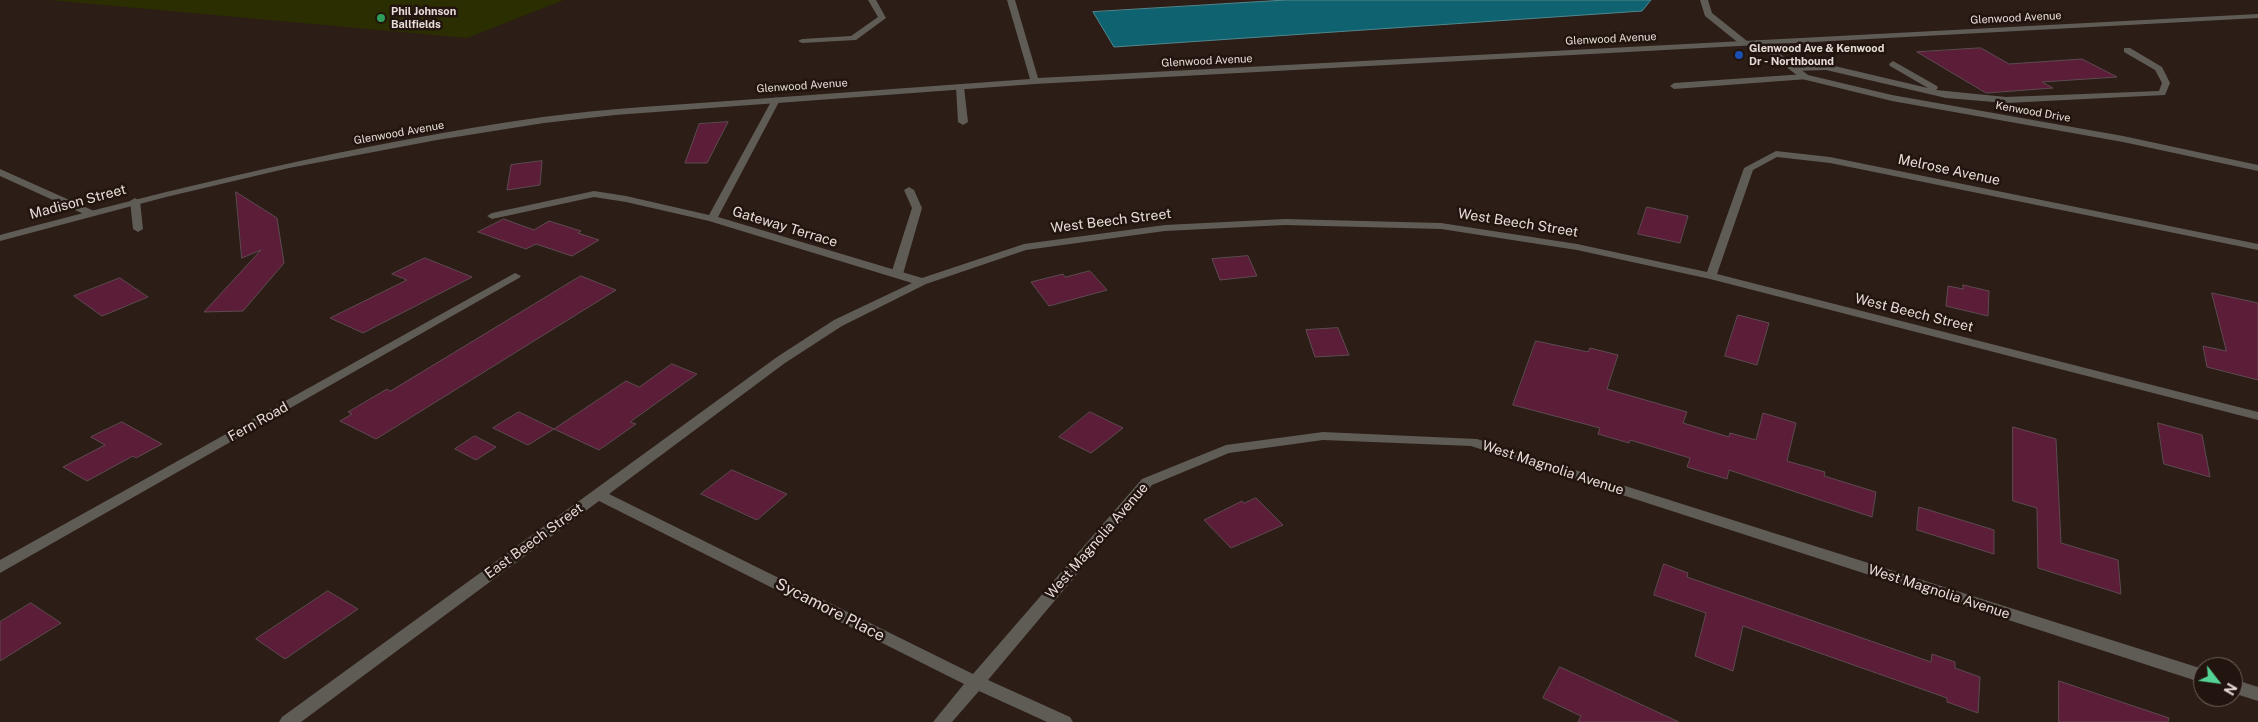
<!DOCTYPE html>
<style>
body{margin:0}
#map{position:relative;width:2258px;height:722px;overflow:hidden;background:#2c1d17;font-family:"Public Sans",sans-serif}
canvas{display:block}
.north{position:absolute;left:2193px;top:657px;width:50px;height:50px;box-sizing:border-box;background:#22140e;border:1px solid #70645e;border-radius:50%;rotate:120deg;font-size:14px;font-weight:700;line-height:20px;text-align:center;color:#e6dcd7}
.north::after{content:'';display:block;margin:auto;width:18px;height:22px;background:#54d396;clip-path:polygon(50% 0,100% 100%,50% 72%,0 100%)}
</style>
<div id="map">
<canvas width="2258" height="722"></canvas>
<div class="north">N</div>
</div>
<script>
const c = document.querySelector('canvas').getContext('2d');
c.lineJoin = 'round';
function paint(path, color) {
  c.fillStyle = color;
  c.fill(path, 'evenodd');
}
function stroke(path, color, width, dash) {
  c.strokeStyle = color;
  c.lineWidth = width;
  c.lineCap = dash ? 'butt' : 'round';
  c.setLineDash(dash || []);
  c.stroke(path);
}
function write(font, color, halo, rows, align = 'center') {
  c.font = font + ' "Public Sans",sans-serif';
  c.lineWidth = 5;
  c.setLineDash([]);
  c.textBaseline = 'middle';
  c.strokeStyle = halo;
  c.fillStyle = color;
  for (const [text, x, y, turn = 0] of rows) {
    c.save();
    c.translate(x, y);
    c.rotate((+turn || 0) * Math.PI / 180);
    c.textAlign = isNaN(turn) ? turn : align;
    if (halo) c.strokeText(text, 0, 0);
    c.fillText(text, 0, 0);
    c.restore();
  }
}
const green = new Path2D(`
 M49,0H564L467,38Z`);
const water = new Path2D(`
 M1286,0H1651L1642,11L1114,47L1093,12Z`);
const building = new Path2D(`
 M1981,48L2009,64L2082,59L2117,77L2042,82L2053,88L1986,93L1917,52Z
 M728,122L707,163H685L699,124Z
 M542,161L540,185L507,190L511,165Z
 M236,192L277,218L284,263L243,311L204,312L261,250L242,258Z
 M1647,207L1688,216L1680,243L1638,234Z
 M504,219L534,230L549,221L581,231L578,233L599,240L572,256L536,244L526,249L478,232Z
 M1248,256L1257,276L1220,280L1212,259Z
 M425,258L472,277L363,333L330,318L407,280L392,274Z
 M1090,271L1107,290L1049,306L1031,282L1063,274L1065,277Z
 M581,276L616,290L376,439L340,421L352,414L348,412L387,389L390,391Z
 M120,278L148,297L102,316L74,296Z
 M1963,285L1989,291L1988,316L1946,306L1948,286L1963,289Z
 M2212,293L2258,303V380L2207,367L2203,346L2226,351Z
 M1738,315L1769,323L1757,365L1725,356Z
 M1338,328L1349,355L1315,357L1306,330Z
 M1536,341L1588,352L1590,348L1618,355L1607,389L1687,412L1683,423L1729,437L1730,433L1756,440L1763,413L1796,423L1787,461L1825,472L1824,476L1876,492L1872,517L1729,470L1727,479L1687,467L1690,458L1630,440L1629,443L1598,434L1600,428L1513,405Z
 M672,364L697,374L630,422L636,424L599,450L554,429L626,381L639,387Z
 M519,412L554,429L528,445L493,428Z
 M1090,412L1123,428L1091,453L1059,437Z
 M122,422L162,444L136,458L133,456L87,481L63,467L105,445L91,437Z
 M2158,423L2202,435L2210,477L2164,464Z
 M2013,427L2056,439L2061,543L2118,560L2121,594L2038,568L2037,508L2013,501Z
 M475,436L496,447L476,460L455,449Z
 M732,470L787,494L757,520L701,494Z
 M1256,498L1283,525L1231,548L1204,520L1242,501L1244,503Z
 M1919,507L1994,530V554L1917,530Z
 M1664,564L1688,573L1687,577L1931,662L1932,654L1955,662V668L1980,677L1978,713L1947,702V698L1743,626L1733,671L1695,656L1706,613L1654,595Z
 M328,591L358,609L285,659L256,639Z
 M31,603L61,623L0,661V622Z
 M1560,667L1679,722H1578L1581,716L1543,698Z
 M2059,681L2169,718L2168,722H2059Z`);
const service = new Path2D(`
 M868,0H876L886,18L856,40L802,43L798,41L802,39L851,36L878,17Z
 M1700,0H1708L1712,13L1747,41V45H1741L1705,16Z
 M2124,48H2130L2162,67L2170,83L2165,95L2006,103L1946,98L1826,70L1792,71L1788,68L1792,65L1826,64L1928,88L1890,66L1889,64L1893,61L1937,86L1938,88L1936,90L2006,97L2159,91L2162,83L2155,70L2124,52Z
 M1805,74L1808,75V79L1674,89L1670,86L1674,83Z
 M960,84L964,87L968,122L963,125L958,122L956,87Z
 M0,169L94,211L95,213L94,215H86L0,176Z
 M909,187L914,190L922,208L903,274L897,277L891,274L912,208L904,190Z
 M135,198L140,201L143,229L138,232L133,229L130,201Z`);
const minor = new Path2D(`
 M1756,40H1762L1808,75L1892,95L2123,136L2258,165V171L2123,142L1892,101L1802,79L1756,44Z
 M776,97L780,100L718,217L922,278L1024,244L1165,225L1285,219L1441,223L1577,244L1707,272L1744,168L1776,151L1830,157L2258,244V250L1830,163L1777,157L1753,170L1717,274L2258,412V420L1710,279L1577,250L1441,229L1285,225L1165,231L1026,250L926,284L842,326L785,363L609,494L973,674L1142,479L1226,445L1323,432L1477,439L2203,669V683L1471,446L1323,440L1229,453L1152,485L988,680L1070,717L1073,722H1047L979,691L952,722H933L964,684L599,501L301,722H279L282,717L777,357L834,320L912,283L709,221L626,202L594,197L492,219L487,216L492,213L594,191L626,196L709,215L772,100Z
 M515,273L521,276L519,278L0,573V560Z
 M2233,679L2258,687V701L2233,693Z`);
const tertiary = new Path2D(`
 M1007,0H1015L1038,78L2258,14V18L1035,84L615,115L544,123L437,140L289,168L166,197L0,241V235C179,187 359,143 543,117C609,108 676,105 742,100C838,93 934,86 1030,79Z`);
const markers = [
 [381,18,5,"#2e9e5b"],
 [1739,55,5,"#1a4fb4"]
];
const farPoinames = [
 ["Phil Johnson",391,12],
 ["Ballfields",391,25],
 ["Glenwood Ave & Kenwood",1749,49],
 ["Dr - Northbound",1749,62]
];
const farStreetnames = [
 ["Glenwood Avenue",2016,18,-3],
 ["Glenwood Avenue",1611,39,-3],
 ["Glenwood Avenue",1207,61,-3],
 ["Glenwood Avenue",802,86,-4],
 ["Kenwood Drive",2033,112,10],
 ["Glenwood Avenue",399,133,-10]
];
const streetNames = [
 ["Melrose Avenue",1949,170,12],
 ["Madison Street",78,202,-15],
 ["West Beech Street",1111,221,-7],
 ["West Beech Street",1518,223,9],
 ["Gateway Terrace",785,227,17],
 ["West Beech Street",1914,313,14],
 ["Fern Road",258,422,-29],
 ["West Magnolia Avenue",1553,468,18],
 ["East Beech Street",534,541,-36],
 ["West Magnolia Avenue",1097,541,-49],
 ["West Magnolia Avenue",1939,592,18]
];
const nearStreetnames = [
 ["Sycamore Place",830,610,27]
];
paint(green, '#2b2e00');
paint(water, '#0f626f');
stroke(water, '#50878e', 1);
paint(building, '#5b1d37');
stroke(building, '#5d4b51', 1);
paint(service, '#5f5c55');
paint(minor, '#5f5c55');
paint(tertiary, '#5f5c55');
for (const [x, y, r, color] of markers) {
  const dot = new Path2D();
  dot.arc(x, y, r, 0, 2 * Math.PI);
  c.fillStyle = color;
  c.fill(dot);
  stroke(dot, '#22140e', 2);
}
write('bold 11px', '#e6dcd7', '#22140e', farPoinames, 'left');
write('11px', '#e6dcd7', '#22140e', farStreetnames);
write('14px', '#e6dcd7', '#22140e', streetNames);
write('16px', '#e6dcd7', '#22140e', nearStreetnames);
</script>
